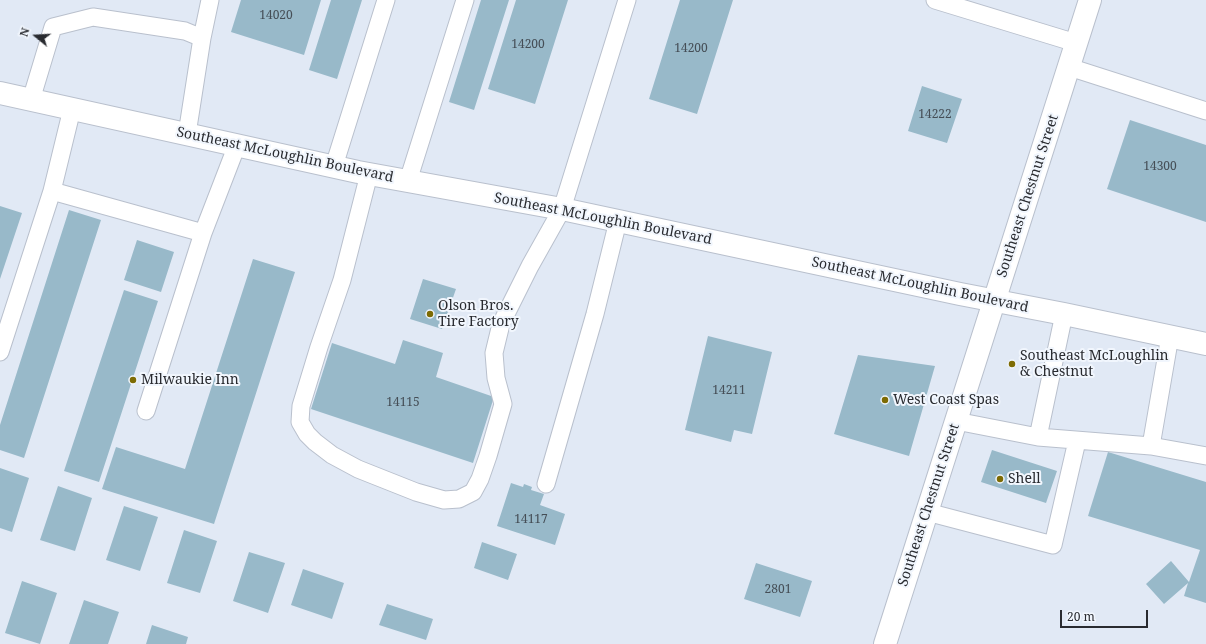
<!DOCTYPE html>
<style>
body{margin:0}
#map{position:relative;width:1206px;height:644px;overflow:hidden;background:#e1e9f5;font-family:"Noto Serif",serif}
canvas{display:block}
.north{position:absolute;left:16px;top:16px;width:40px;height:40px;-webkit-text-stroke:3px #f1f6fd;paint-order:stroke;rotate:288deg;font-size:11px;font-weight:700;line-height:16px;text-align:center;color:#292b30}
.north::after{content:'';display:block;margin:auto;width:14px;height:18px;background:#292b30;clip-path:polygon(50% 0,100% 100%,50% 72%,0 100%)}
.scale{position:absolute;left:1060px;top:610px;width:88px;height:18px;box-sizing:border-box;border:2px solid #292b30;border-top:0;padding-left:5px;font-size:12px;line-height:14px;white-space:nowrap;color:#292b30;-webkit-text-stroke:3px #f1f6fd;paint-order:stroke}
</style>
<div id="map">
<canvas width="1206" height="644"></canvas>
<div class="north">N</div>
<div class="scale">20 m</div>
</div>
<script>
const c = document.querySelector('canvas').getContext('2d');
c.lineJoin = 'round';
function paint(path, color) {
  c.fillStyle = color;
  c.fill(path, 'evenodd');
}
function stroke(path, color, width, dash) {
  c.strokeStyle = color;
  c.lineWidth = width;
  c.lineCap = dash ? 'butt' : 'round';
  c.setLineDash(dash || []);
  c.stroke(path);
}
function write(font, color, halo, rows, align = 'center') {
  c.font = font + ' "Noto Serif",serif';
  c.lineWidth = 4;
  c.setLineDash([]);
  c.textBaseline = 'middle';
  c.strokeStyle = halo;
  c.fillStyle = color;
  for (const [text, x, y, turn = 0] of rows) {
    c.save();
    c.translate(x, y);
    c.rotate((+turn || 0) * Math.PI / 180);
    c.textAlign = isNaN(turn) ? turn : align;
    if (halo) c.strokeText(text, 0, 0);
    c.fillText(text, 0, 0);
    c.restore();
  }
}
const building = new Path2D(`
 M241,0H321L304,55L231,32Z
 M331,0H362L337,79L309,70Z
 M481,0H509L474,110L449,102Z
 M516,0H568L535,104L488,89Z
 M680,0H733L697,114L649,99Z
 M922,86L962,99L947,143L908,131Z
 M1130,120L1206,145V222L1107,189Z
 M0,206L22,213L0,279Z
 M69,210L101,220L24,458L0,450V425Z
 M137,240L174,252L161,292L124,280Z
 M253,259L295,272L214,524L102,489L116,447L185,469Z
 M423,279L456,289L442,329L410,319Z
 M124,290L158,301L99,482L64,471Z
 M708,336L772,352L752,434L734,430L731,442L685,430Z
 M403,340L443,353L436,377L494,397L473,463L311,409L332,343L395,364Z
 M858,355L935,366L909,456L834,434Z
 M992,450L1057,471L1046,503L981,482Z
 M1108,452L1206,482V603L1184,596L1188,583L1164,604L1146,584L1171,561L1189,582L1200,550L1088,516Z
 M0,468L29,478L12,532L0,528Z
 M511,483L523,487L524,484L532,487L531,490L544,494L540,505L565,514L555,545L497,526Z
 M58,486L92,498L75,551L40,540Z
 M124,506L158,517L140,571L106,560Z
 M184,530L217,541L200,593L167,583Z
 M482,542L517,554L508,580L474,568Z
 M249,552L285,563L268,613L233,601Z
 M756,563L812,581L800,617L744,599Z
 M303,569L344,583L332,619L291,605Z
 M22,581L57,593L40,644L5,633Z
 M84,600L119,612L108,644H69Z
 M387,604L433,619L426,640L379,625Z
 M152,625L188,637L186,644H146Z`);
const lane = new Path2D(`
 M935,0L1076,43
 M202,38L210,0
 M1069,67L1206,111
 M31,100L53,27L93,17L185,31L202,38L187,134
 M72,109L52,191L203,233L237,145
 M334,166L386,0
 M369,174L342,280L319,347L301,406L300,422L307,434L315,442L332,455L358,469L416,492L444,500L459,499L473,492L480,479L488,456L503,404L496,378L494,353L501,324L530,266L562,209L627,0
 M408,181L465,0
 M0,352L52,191
 M146,411L203,233
 M956,421L1038,437L1151,446L1206,456
 M1038,437L1064,314
 M1151,446L1170,336
 M546,484L595,314L618,221
 M927,512L1053,545L1077,441`);
const street = new Path2D(`
 M885,644L1090,0`);
const primary = new Path2D(`
 M0,93L358,172L562,209L960,294L1064,314L1206,344`);
const markers = [
 [430,314,4,"#7d6b03"],
 [1012,364,4,"#7d6b03"],
 [133,380,4,"#7d6b03"],
 [885,400,4,"#7d6b03"],
 [1000,479,4,"#7d6b03"]
];
const numberNames = [
 ["14020",276,16],
 ["14200",528,45],
 ["14200",691,49],
 ["14222",935,115],
 ["14300",1160,167],
 ["14211",729,391],
 ["14115",403,403],
 ["14117",531,520],
 ["2801",778,590]
];
const streetNames = [
 ["Southeast McLoughlin Boulevard",285,155,12],
 ["Southeast Chestnut Street",1028,196,-72],
 ["Southeast McLoughlin Boulevard",603,219,11],
 ["Southeast McLoughlin Boulevard",920,285,12],
 ["Southeast Chestnut Street",929,505,-72]
];
const poiNames = [
 ["Olson Bros.",438,306],
 ["Tire Factory",438,322],
 ["Southeast McLoughlin",1020,356],
 ["& Chestnut",1020,372],
 ["Milwaukie Inn",141,380],
 ["West Coast Spas",893,400],
 ["Shell",1008,479]
];
paint(building, '#98b9c9');
stroke(lane, '#b9c0cd', 19);
stroke(street, '#b9c0cd', 24);
stroke(primary, '#b9c0cd', 24);
stroke(lane, '#fff', 17);
stroke(street, '#fff', 22);
stroke(primary, '#fff', 22);
for (const [x, y, r, color] of markers) {
  const dot = new Path2D();
  dot.arc(x, y, r, 0, 2 * Math.PI);
  c.fillStyle = color;
  c.fill(dot);
  stroke(dot, '#f1f6fd', 1.5);
}
write('12px', '#454e56', null, numberNames);
write('14px', '#292b30', '#f1f6fd', streetNames);
write('14px', '#292b30', '#f1f6fd', poiNames, 'left');
</script>
